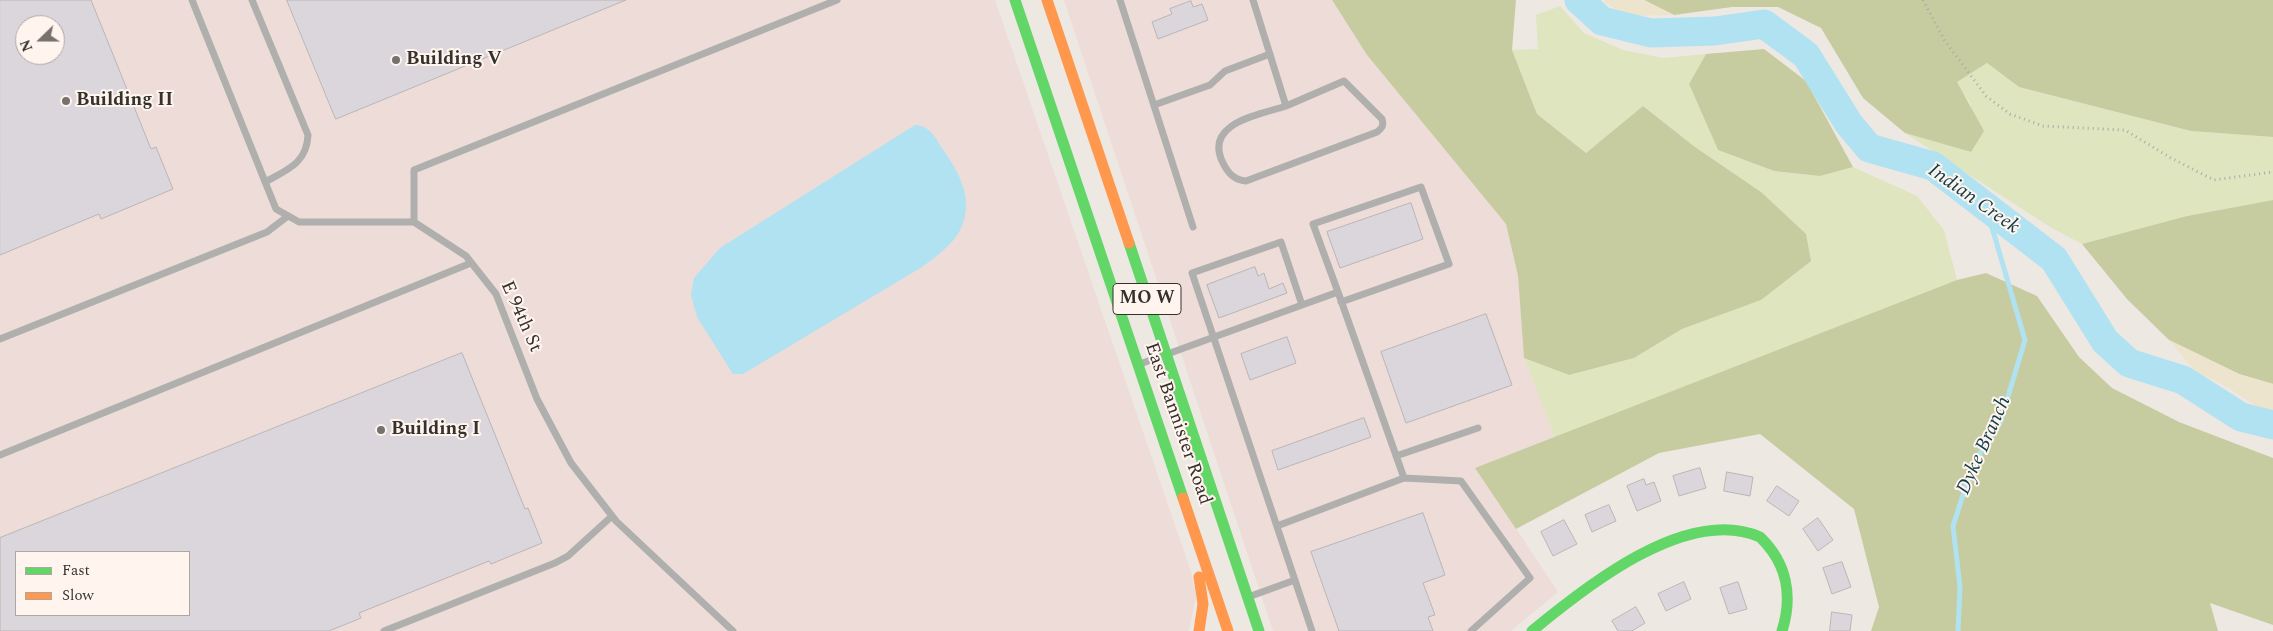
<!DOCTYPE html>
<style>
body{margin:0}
#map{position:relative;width:2273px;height:631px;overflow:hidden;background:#eee8e3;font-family:Spectral,serif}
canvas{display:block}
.legend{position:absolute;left:15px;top:551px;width:175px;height:65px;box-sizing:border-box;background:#fff5ee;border:1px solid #aea7a1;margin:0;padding:6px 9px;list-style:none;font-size:15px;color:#35312d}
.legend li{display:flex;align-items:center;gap:10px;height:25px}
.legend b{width:25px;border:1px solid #aea7a1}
.north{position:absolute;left:15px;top:15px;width:50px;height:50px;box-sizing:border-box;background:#fff5ee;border:1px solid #aea7a1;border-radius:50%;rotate:248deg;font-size:14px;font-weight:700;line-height:20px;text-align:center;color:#35312d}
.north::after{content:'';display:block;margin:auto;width:18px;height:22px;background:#76716d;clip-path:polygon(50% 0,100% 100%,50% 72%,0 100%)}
</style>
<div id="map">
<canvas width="2273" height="631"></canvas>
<ul class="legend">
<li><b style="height:6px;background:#63d668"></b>Fast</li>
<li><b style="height:6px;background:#ff974d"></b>Slow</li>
</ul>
<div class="north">N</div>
</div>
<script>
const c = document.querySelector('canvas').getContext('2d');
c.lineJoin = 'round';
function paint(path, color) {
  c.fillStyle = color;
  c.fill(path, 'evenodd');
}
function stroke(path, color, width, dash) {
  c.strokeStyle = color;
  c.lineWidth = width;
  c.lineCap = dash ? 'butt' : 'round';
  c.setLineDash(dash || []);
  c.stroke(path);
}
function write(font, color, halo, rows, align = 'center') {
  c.font = font + ' Spectral,serif';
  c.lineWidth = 4;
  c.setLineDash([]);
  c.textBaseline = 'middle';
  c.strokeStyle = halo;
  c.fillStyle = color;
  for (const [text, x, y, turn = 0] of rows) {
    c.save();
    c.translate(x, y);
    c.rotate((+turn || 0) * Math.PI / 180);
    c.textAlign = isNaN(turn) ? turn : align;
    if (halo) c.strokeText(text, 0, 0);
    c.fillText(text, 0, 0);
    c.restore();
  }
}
const industrial = new Path2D(`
 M0,0H995L1191,572L1196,596L1189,631H0ZM25,25H55V55H25ZM16,552H189V615H16Z
 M1064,0H1332L1367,55L1506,224L1518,276L1524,358L1555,438L1476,468L1558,592L1511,631H1273Z`);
const green = new Path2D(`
 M1560,6L1584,33L1623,50L1663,58L1706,54L1689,84L1718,150L1774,171L1820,176L1853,167L1917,196L1944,230L1957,280L1555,438L1524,358L1569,375L1634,358L1682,329L1761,300V192L1695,147L1643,106L1586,153L1537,114L1512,50L1538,49L1536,15Z
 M1987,63L2019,87L2191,131L2273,137V200L2187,216L2082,244L2050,227L1905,133L1971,152V105L1956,82Z`);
const forest = new Path2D(`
 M1332,0H1516L1512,50L1537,114L1586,153L1643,106L1695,147L1761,192L1806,234L1811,261L1761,300L1682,329L1634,358L1569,375L1524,358L1518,276L1506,224L1367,55Z
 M1644,0H2273V137L2191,131L2019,87L1987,63L1957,82L1984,131L1971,152L1905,133L1863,98L1821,28L1778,7H1732L1674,15Z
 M1764,49L1806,81L1853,167L1820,176L1774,171L1718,150L1689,84L1706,54Z
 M2273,200V384L2239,374L2169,340L2127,299L2082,244L2187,216Z
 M1986,273L2037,296L2079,357L2112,388L2179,422L2273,458V625L2210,603L2218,631H1871L1879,607L1854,509L1760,434L1659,453L1516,529L1475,468L1957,280Z`);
const sand = new Path2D(`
 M1604,0H1644L1674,15L1628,16L1605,3Z
 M2169,340L2239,374L2273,384V410L2259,408L2230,389L2194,370Z`);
const water = new Path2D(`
 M915,125C930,126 935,137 942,148C957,170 973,195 963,223C956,243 938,255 922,267L743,374H733L697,317L691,295L694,278L720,248Z`);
const stream = new Path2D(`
 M1958,631L1960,587L1953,526L1973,464L2000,423L2025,340L1986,207`);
const river = new Path2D(`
 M1579,0L1602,21L1651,33L1715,31L1764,24L1806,55L1849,124L1869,148L1933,166L2054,259L2105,341L2129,363L2183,380L2241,417L2273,425`);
const building = new Path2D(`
 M0,0H91L151,149L156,147L173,189L101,219L99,214L0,255ZM25,25H55V55H25Z
 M287,0H626L336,119Z
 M1191,1L1193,7L1202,4L1208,20L1158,39L1152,22L1172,14L1170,9Z
 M1411,203L1423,239L1340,268L1327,232Z
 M1255,267L1258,276L1264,273L1269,289L1283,283L1287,293L1219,318L1207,285Z
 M1486,314L1512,385L1406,423L1381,352Z
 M1287,337L1296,363L1250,380L1241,354Z
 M462,353L525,509L528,508L542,543L491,564L489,561L359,613L361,618L329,631H0V538ZM16,552H189V615H16Z
 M1364,418L1371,437L1278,470L1272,451Z
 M1700,468L1706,488L1679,496L1673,476Z
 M1727,472L1753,477L1750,496L1724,491Z
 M1644,479L1646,485L1654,482L1661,501L1637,511L1627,486Z
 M1777,486L1799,501L1789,516L1767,501Z
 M1609,505L1616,521L1592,532L1585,515Z
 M1423,513L1445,575L1423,583L1435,615L1428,617L1433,631H1339L1311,552Z
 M1818,518L1833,540L1818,551L1803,529Z
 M1564,520L1577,544L1553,556L1541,532Z
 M1842,562L1851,587L1832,594L1823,568Z
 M1684,582L1691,599L1666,611L1658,594Z
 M1738,582L1747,609L1729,614L1720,588Z
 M1636,607L1645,623L1632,631H1618L1612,621Z
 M1832,612L1852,615L1850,631H1830Z`);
const path = new Path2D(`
 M1923,0L1945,41L1986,96L2010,114L2043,126L2125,130L2171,158L2214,180L2273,172`);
const lane = new Path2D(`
 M192,0L276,209L299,222H414L466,256L496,294L537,399L571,463L616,521L733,631
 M252,0L308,135C307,163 287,170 265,182
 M1120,0L1193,227
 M1253,0L1286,106L1344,81L1382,119C1384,126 1382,128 1377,132L1246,181C1234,180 1228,173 1223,163C1203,123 1259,115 1286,106
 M1154,105L1210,85L1225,71L1270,54
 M414,222V170L837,0
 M1338,292L1313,224L1421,187L1449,264L1341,302
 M0,339L267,232L288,216
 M1140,364L1302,305
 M0,455L471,263
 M1396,456L1478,428
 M1277,526L1404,478L1461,481L1530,578L1471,631
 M1251,596L1295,580
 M384,631L555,563L568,556L612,516
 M1312,631L1192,273L1281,242L1302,305L1338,292L1404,478`);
const fast = new Path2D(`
 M1015,0L1183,498
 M1129,243L1259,631
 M1532,631C1585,587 1687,505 1760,537C1787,563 1793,596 1782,631`);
const slow = new Path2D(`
 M1047,0L1129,243
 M1183,498L1228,631
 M1199,577L1203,604L1199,631`);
const markers = [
 [396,60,5,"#76716d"],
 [66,101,5,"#76716d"],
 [381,430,5,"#76716d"]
];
const shields = [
 [1147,299,68]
];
const shieldNames = [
 ["MO W",1147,299]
];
const poiNames = [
 ["Building V",406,60],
 ["Building II",76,101],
 ["Building I",391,430]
];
const streetNames = [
 ["E 94th St",520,317,66],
 ["East Bannister Road",1177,424,71]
];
const waterNames = [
 ["Indian Creek",1973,200,35],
 ["Dyke Branch",1985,446,-66]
];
paint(industrial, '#eddcd8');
paint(green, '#dfe5bf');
paint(forest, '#c6cca0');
paint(sand, '#ece4cd');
paint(water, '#b0e2f1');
stroke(stream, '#b0e2f1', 5);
stroke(river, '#b0e2f1', 29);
paint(building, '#dbd6db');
stroke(building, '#bab6b6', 1);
stroke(path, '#acaaa8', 3, [1, 4]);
stroke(lane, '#afafae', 7);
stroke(fast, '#63d668', 11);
stroke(slow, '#ff974d', 11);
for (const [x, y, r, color] of markers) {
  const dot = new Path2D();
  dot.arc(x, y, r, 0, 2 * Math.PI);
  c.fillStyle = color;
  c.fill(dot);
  stroke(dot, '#fff5ee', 2);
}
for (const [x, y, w] of shields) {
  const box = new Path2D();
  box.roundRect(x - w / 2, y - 15.5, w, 31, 4);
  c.fillStyle = '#fff5ee';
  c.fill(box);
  stroke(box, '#35312d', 1);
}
write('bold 18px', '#35312d', null, shieldNames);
write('bold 19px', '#35312d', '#fff5ee', poiNames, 'left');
write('19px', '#35312d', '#fff5ee', streetNames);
write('italic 20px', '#103d4a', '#fff5ee', waterNames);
</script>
